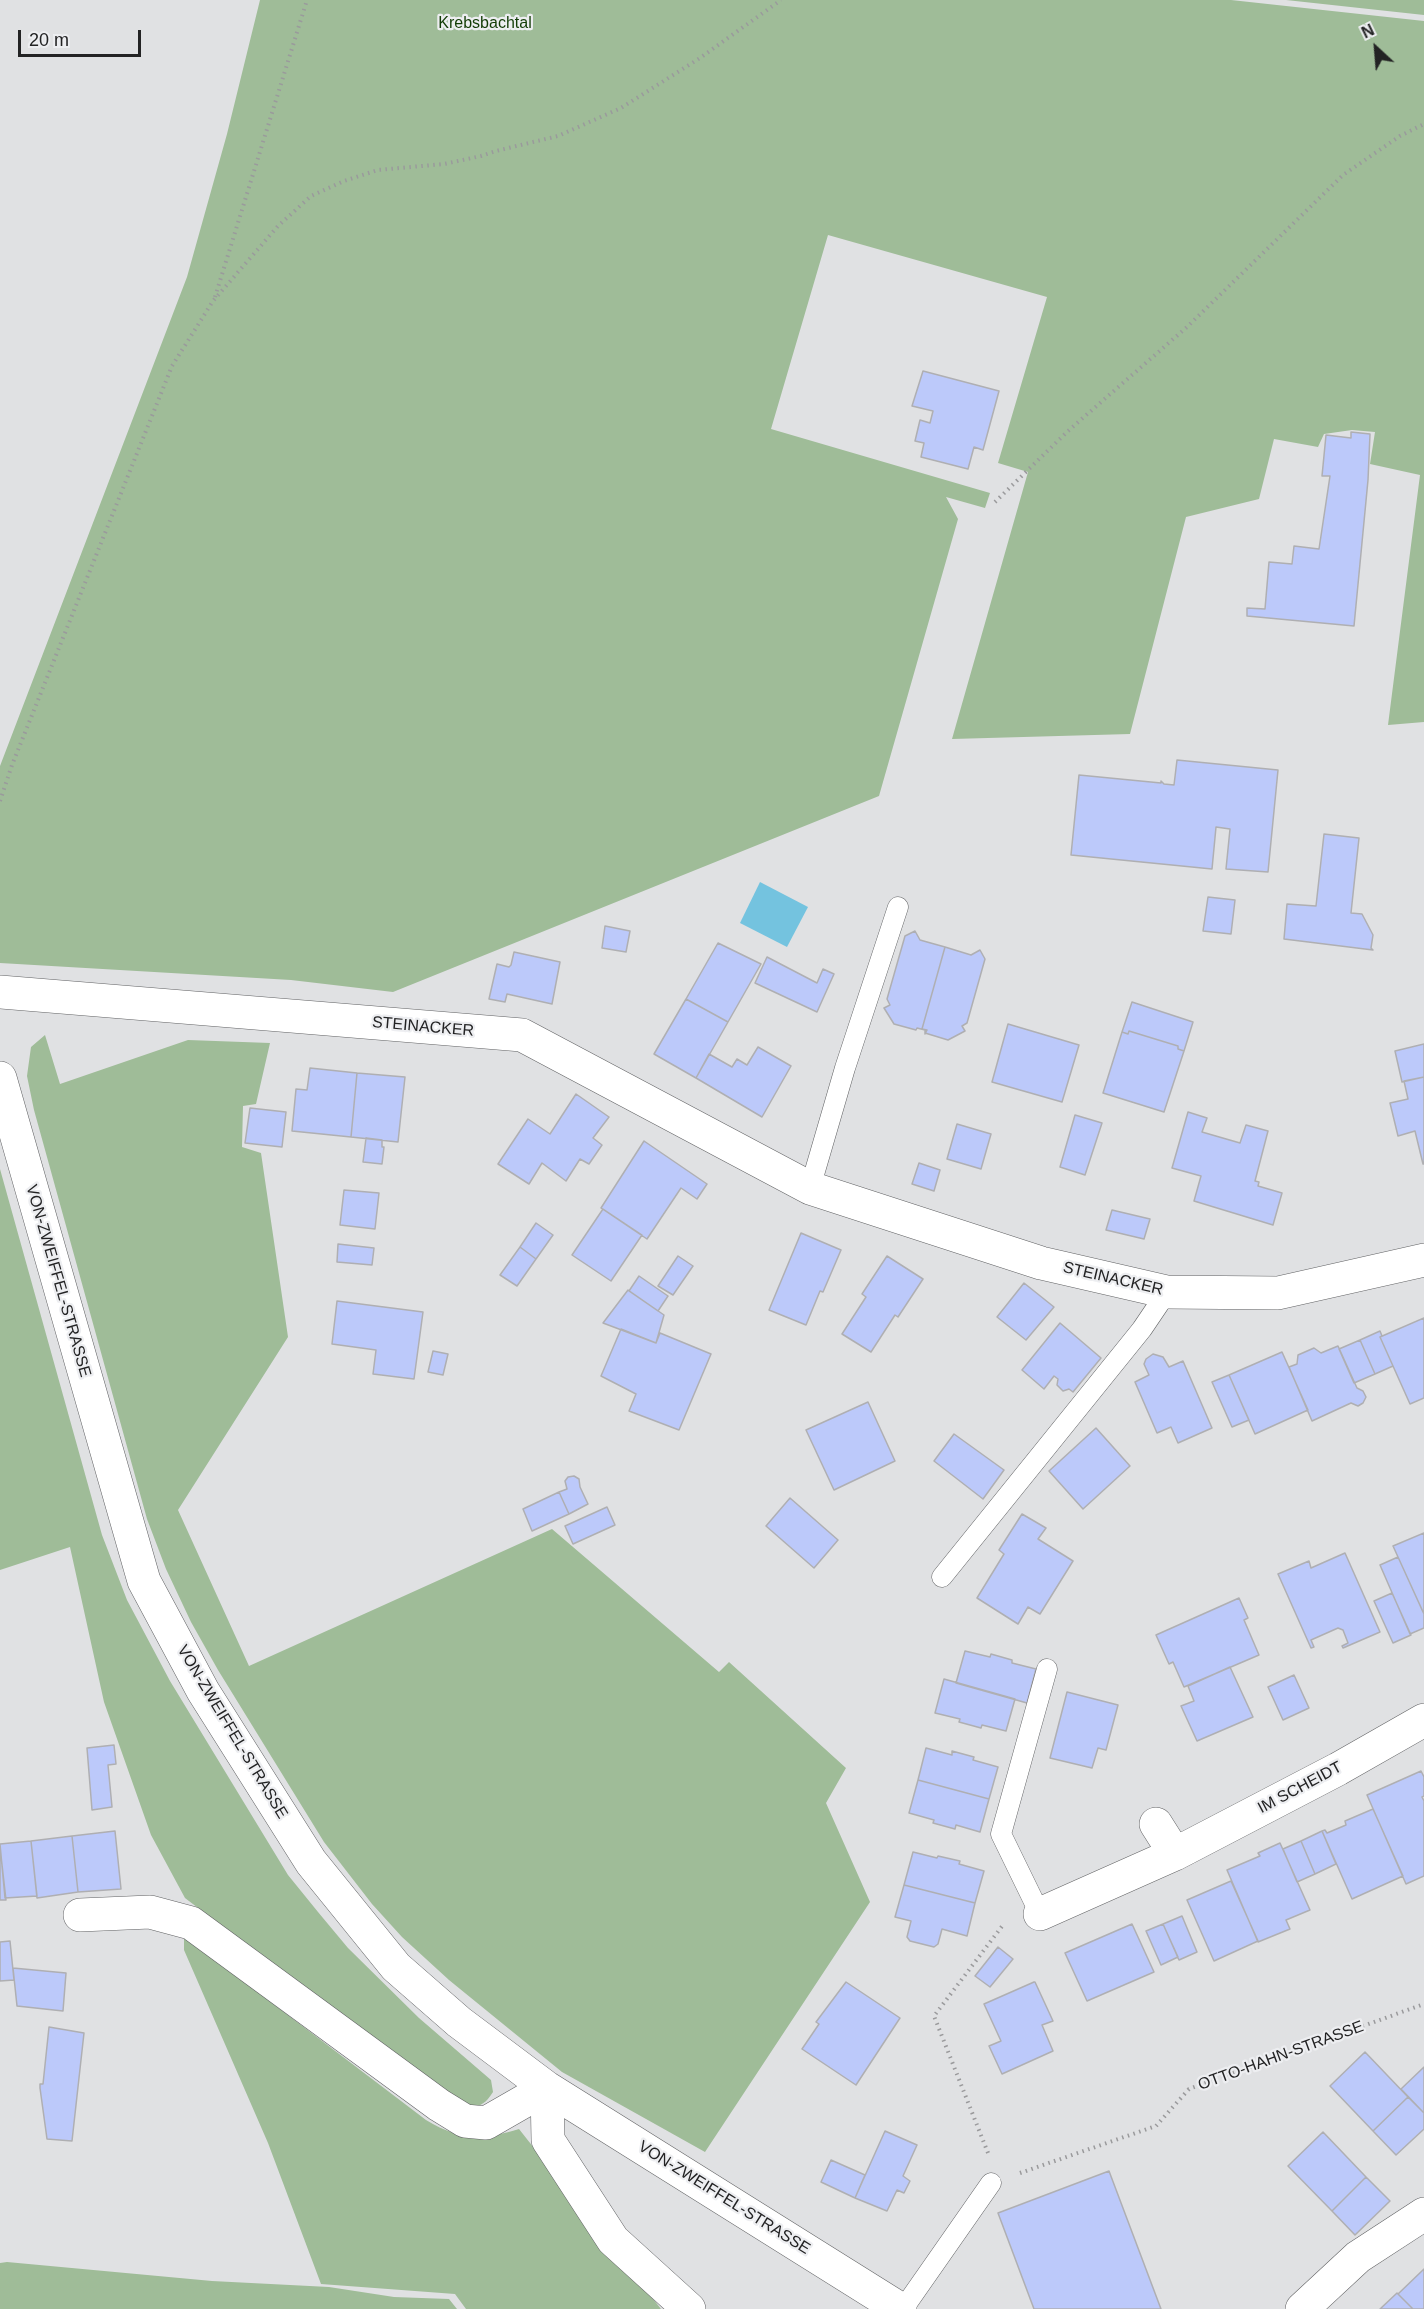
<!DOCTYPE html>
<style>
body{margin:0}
#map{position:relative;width:1424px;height:2309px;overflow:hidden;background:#e0e1e3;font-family:Arial,sans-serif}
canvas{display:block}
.north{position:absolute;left:1346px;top:18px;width:60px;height:60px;-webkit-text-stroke:4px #edeef1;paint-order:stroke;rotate:334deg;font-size:16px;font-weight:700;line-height:24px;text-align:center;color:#232324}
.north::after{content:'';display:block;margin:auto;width:21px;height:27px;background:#232324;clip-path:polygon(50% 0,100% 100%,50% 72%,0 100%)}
.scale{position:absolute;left:18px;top:30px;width:123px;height:27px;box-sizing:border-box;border:3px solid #232324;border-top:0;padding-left:8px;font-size:18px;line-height:21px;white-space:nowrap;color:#232324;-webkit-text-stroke:4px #edeef1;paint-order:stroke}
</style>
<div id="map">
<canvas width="1424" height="2309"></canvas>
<div class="north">N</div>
<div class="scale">20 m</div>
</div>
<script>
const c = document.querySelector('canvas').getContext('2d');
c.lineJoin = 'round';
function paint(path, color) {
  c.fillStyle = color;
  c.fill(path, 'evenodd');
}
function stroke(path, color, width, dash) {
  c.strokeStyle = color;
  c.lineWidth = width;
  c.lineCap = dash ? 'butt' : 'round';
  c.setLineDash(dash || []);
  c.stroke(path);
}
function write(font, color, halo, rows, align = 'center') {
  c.font = font + ' Arial,sans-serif';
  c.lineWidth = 4.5;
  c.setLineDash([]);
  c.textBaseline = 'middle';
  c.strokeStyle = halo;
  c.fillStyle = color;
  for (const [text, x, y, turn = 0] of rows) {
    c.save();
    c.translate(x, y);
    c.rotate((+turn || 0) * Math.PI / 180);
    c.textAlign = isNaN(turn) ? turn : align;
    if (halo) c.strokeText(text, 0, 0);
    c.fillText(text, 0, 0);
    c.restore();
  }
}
const green = new Path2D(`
 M260,0H1231L1424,21V722L1388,725L1420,475L1370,464L1375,432L1352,430L1324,434L1318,447L1274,439L1259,499L1186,517L1130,734L952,739L1028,472L998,463L1047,297L828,235L771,429L990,493L985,508L946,497L958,519L879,796L393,992L291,980L0,963V766L187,277L227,134Z
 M1286,0H1424V15Z
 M45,1035L60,1084L188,1040L270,1043L256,1104L243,1106L242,1147L261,1153L288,1337L178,1510L249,1666L552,1529L719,1672L729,1662L846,1768L826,1803L870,1902L705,2152L562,2072L449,1980L402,1937L372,1904L324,1842L218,1670L191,1622L166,1569L147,1519L34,1110L27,1076L31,1047Z
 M0,1169L102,1535L127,1600L170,1681L288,1875L318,1912L348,1948L419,2018L491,2080L493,2092C481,2111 473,2107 454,2103L185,1898L151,1835L104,1702L70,1547L0,1570Z
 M184,1936L426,2120C459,2140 482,2140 519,2129L661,2309H466L455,2294L321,2284L268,2143L184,1950Z
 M7,2262L212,2281L329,2287L394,2297L449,2299L457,2309H0V2263Z`);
const water = new Path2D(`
 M760,882L808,907L787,947L740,923Z`);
const building = new Path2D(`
 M923,371L999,391L983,450L974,447L968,469L921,457L924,443L915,441L920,420L930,423L933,411L912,406Z
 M1351,432L1370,434L1368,480L1354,626L1247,616V608L1265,609L1269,562L1292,564L1294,546L1319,549L1330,476H1322L1326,435L1351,438Z
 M1177,760L1278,770L1268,872L1226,869L1230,829L1216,827L1212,869L1071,855L1079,775L1161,783V781L1164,784L1174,785Z
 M1324,834L1359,838L1351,913L1362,914L1373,935L1371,948L1373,950L1284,939L1287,904L1316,906Z
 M1208,897L1235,900L1231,934L1203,931Z
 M605,926L630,931L626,952L602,948Z
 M915,931L920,940L945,947L922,1029L927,1030L925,1034V1030L917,1028L916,1030L894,1024L884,1008L890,1005L887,999L905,936Z
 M718,943L761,964L728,1022L686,999Z
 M945,947L971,955L980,950L985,959L967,1023L962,1026L965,1031L948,1040L925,1033L927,1030L922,1029Z
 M514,952L560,962L552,1004L507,994L505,1002L489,999L497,964L509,967L511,965Z
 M767,957L817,983L823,969L834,974L817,1012L755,983Z
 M686,999L728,1022L696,1078L654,1054Z
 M1132,1002L1193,1022L1184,1051L1178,1049V1046L1129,1031L1128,1034L1122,1032Z
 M1008,1024L1079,1045L1062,1102L992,1082Z
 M1129,1031L1178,1046V1049L1184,1051L1164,1112L1103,1093L1122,1032L1128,1034Z
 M1424,1044V1077L1402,1082L1395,1051Z
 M758,1047L791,1066L762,1117L696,1078L709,1054L732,1067L737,1059L747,1065Z
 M310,1068L357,1073L351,1137L292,1131L296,1089L307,1090Z
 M357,1073L405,1077L398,1142L351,1137Z
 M1424,1077V1164H1423L1415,1131L1398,1136L1390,1103L1408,1099L1404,1081Z
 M576,1094L609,1117L593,1138L602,1145L589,1164L580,1159L566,1181L542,1163L529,1184L498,1164L528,1119L550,1134Z
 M250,1108L286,1112L282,1147L245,1143Z
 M1188,1112L1207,1118L1202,1132L1240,1143L1246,1125L1268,1131L1255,1181L1259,1182L1258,1186L1282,1193L1273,1225L1194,1201L1201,1176L1172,1168Z
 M1075,1115L1102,1123L1085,1175L1060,1167Z
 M957,1124L991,1134L981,1169L947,1159Z
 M366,1138L382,1140V1147H384L382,1164L363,1162Z
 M644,1141L707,1184L697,1199L681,1188L647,1239L601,1208Z
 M919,1163L940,1170L934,1191L912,1184Z
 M344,1190L379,1193L375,1229L340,1225Z
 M603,1209L642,1235L611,1281L572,1255Z
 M1112,1210L1150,1219L1144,1239L1106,1230Z
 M536,1223L553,1235L536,1259L520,1247Z
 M801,1233L841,1250L823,1292L820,1291L806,1325L769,1310Z
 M338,1244L374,1248L372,1265L337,1262Z
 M520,1247L536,1259L517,1286L500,1275Z
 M678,1256L693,1266L673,1295L658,1286Z
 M887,1256L923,1279L898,1317L895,1315L871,1352L842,1334L866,1297L862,1294Z
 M639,1276L668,1296L658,1311L629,1291Z
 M1024,1283L1054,1307L1026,1340L997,1317Z
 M628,1290L664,1315L656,1343L603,1323Z
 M337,1301L423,1312L414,1379L373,1374L376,1350L332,1344Z
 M1424,1318V1398L1410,1404L1380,1337Z
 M1060,1323L1101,1358L1073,1392L1069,1389L1063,1391L1057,1385L1058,1379L1054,1376L1044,1389L1022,1370Z
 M621,1329L656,1343L660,1333L711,1354L679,1430L629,1411L636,1394L601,1376Z
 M1380,1331L1382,1336L1380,1337L1393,1366L1375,1374L1360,1340Z
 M1360,1340L1375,1374L1354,1383L1339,1349Z
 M1338,1346L1357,1388L1363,1391L1366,1397L1363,1403L1358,1406L1351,1403L1312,1421L1289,1367L1297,1364L1298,1355L1314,1348L1321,1353Z
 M433,1351L448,1354L443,1375L428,1372Z
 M1282,1352L1308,1410L1255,1434L1229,1375Z
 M1153,1354L1163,1357L1169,1367L1183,1361L1212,1428L1178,1443L1171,1427L1157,1433L1135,1382L1149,1375L1144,1364L1146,1359Z
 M1229,1375L1249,1420L1232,1427L1212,1382Z
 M868,1402L895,1461L834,1490L806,1430Z
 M1096,1428L1130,1466L1083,1509L1049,1471Z
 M954,1434L1004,1470L983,1499L934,1461Z
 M574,1476L579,1479L580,1487L588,1504L569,1514L559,1492L567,1489L565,1481L568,1477Z
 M559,1492L569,1514L532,1531L523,1509Z
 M790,1498L838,1540L814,1568L766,1526Z
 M607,1507L615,1525L573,1544L565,1526Z
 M1022,1514L1046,1528L1038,1539L1073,1561L1040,1614L1028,1607L1018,1624L977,1598L1004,1554L999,1550Z
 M1424,1533V1611L1423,1612L1393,1546Z
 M1345,1553L1380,1632L1343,1648L1342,1646L1348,1643L1343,1630L1338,1628L1311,1640L1314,1647L1311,1648L1278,1574L1309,1561L1311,1568Z
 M1398,1557L1424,1614V1628L1410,1634L1380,1565Z
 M1392,1593L1411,1635L1393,1643L1374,1601Z
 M1239,1598L1248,1618L1244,1620L1259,1655L1184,1687L1173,1662L1169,1664L1156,1635Z
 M965,1651L990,1657L991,1654L1012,1660V1663L1036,1669L1027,1703L956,1683Z
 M1230,1667L1253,1717L1197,1741L1181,1706L1194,1701L1188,1686Z
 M1294,1675L1309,1708L1283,1720L1268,1687Z
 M944,1679L1015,1699L1006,1731L982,1725L981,1728L959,1722L960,1719L935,1713Z
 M1067,1692L1118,1705L1106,1750L1098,1748L1092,1768L1050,1758Z
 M114,1745L116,1764L108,1765L112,1807L92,1810L87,1748Z
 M926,1748L952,1755V1751L974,1757L973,1760L998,1767L989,1799L918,1780Z
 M1421,1771L1424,1777V1796L1422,1797L1424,1801V1876L1406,1884L1367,1795Z
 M918,1780L989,1799L980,1832L956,1825L955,1829L933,1823L934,1820L909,1813Z
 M1373,1809L1403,1876L1352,1899L1322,1831L1325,1830L1327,1833L1346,1825L1345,1821Z
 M115,1831L121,1889L78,1892L72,1836Z
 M1322,1831L1336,1864L1315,1874L1301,1841Z
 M72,1836L78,1892L37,1898L31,1841Z
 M31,1841L37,1896L5,1898L0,1844Z
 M1301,1841L1315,1874L1297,1882L1283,1849Z
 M1280,1843L1310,1910L1286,1920L1290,1929L1258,1942L1227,1870L1260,1856L1258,1853Z
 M0,1847L6,1900H0Z
 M913,1852L937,1858L938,1856L960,1861L959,1864L984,1871L975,1903L904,1885Z
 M1231,1881L1258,1941L1214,1961L1187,1900Z
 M904,1885L975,1903L967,1936L942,1929L938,1944L934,1947L910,1941L907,1937L911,1921L895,1917Z
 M1182,1916L1197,1952L1179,1960L1163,1924Z
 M1132,1924L1154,1972L1087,2001L1065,1953Z
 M1163,1924L1178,1957L1161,1965L1146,1931Z
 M10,1941L14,1980L0,1981V1942Z
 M998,1947L1013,1959L990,1987L975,1976Z
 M13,1968L66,1973L63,2011L17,2006Z
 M846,1982L900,2018L856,2085L802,2049L819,2024L816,2022Z
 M1034,1982H1035L1053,2021L1042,2025L1053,2051L1002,2074L989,2046L1001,2041L984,2004Z
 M49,2027L84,2033L72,2141L47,2139L40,2088V2084H43Z
 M1365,2052L1408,2097L1373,2131L1330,2086Z
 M1424,2067V2113L1401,2089Z
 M1408,2097L1424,2113V2129L1396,2155L1373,2131Z
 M885,2131L917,2145L903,2176L910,2181L904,2193L897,2190L887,2211L855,2198Z
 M1323,2132L1366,2177L1332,2211L1288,2166Z
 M831,2160L865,2175L855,2198L821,2182Z
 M1109,2171L1161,2309H1034L998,2213Z
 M1366,2177L1390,2201L1355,2235L1332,2211Z
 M1424,2269V2309H1413L1398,2294Z
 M1397,2293L1413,2309H1380Z`);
const path = new Path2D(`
 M215,297L307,0
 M995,502L1068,431L1187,327L1343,175L1400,136L1424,124
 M0,801L12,765L172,366L213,301L278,226L311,196L344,181L378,170L444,164L481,156L496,151L558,136L621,108L700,58L781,0
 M988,2153L934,2016L1003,1925
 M1020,2173L1156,2126L1189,2089L1424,2004`);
const lane = new Path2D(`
 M810,1188L845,1068L898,907
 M942,1577L1142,1329L1167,1292
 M1040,1914L1001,1834L1047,1669
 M903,2309L991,2183`);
const street = new Path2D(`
 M0,992L522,1035L810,1188L1041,1263L1167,1292L1278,1293L1424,1260
 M0,1078L144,1581L203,1691L311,1862L396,1967L459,2022L547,2088L900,2309
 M1156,1824L1175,1854
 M1040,1914L1175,1854L1338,1769L1424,1720
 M80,1915L150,1912L191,1923L439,2105L465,2121L486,2123L547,2088L548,2140L613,2240L689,2309
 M1302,2309L1358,2257L1424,2214`);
const parkNames = [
 ["Krebsbachtal",485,24]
];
const streetNames = [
 ["STEINACKER",423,1027,5],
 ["STEINACKER",1113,1279,13],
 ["VON-ZWEIFFEL-STRASSE",58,1281,74],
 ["VON-ZWEIFFEL-STRASSE",232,1732,59],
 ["IM SCHEIDT",1300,1788,-28],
 ["OTTO-HAHN-STRASSE",1281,2056,-20],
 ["VON-ZWEIFFEL-STRASSE",724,2198,32]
];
paint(green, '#9fbc98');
paint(water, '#74c3df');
paint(building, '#bcc9fa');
stroke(building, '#afafb2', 1.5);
stroke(lane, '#616264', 21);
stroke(street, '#616264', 34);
stroke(path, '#9a9a9c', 4, [1.5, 4.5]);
stroke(lane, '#fff', 20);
stroke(street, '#fff', 33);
write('16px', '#123c05', '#edeef1', parkNames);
write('16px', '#232324', '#edeef1', streetNames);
</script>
